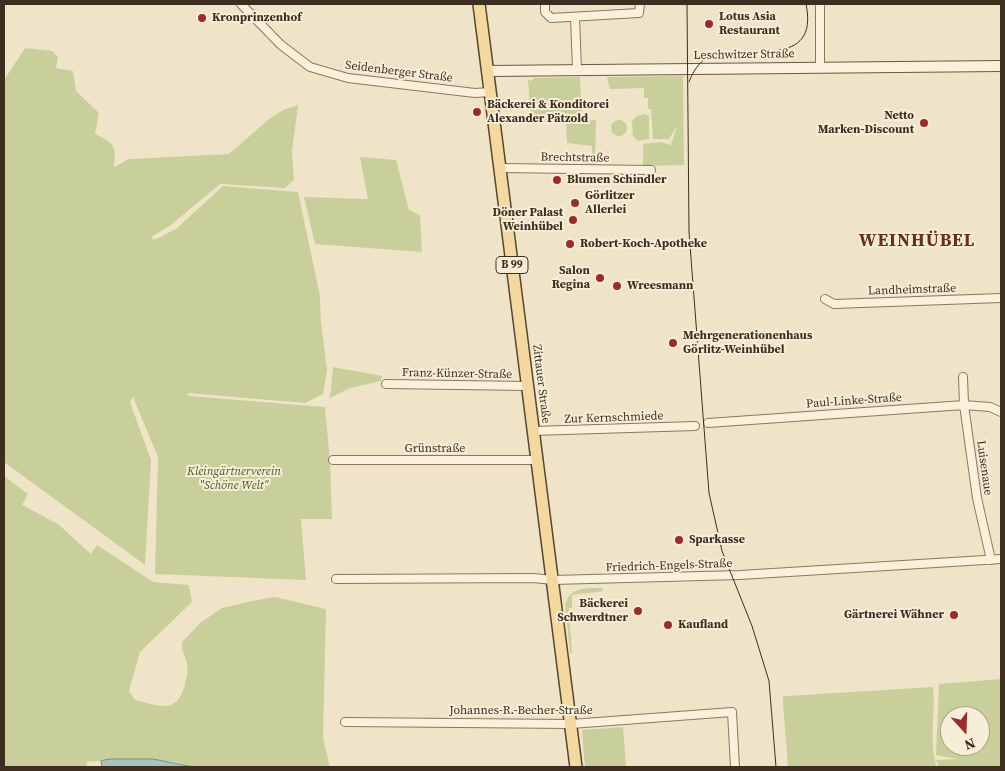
<!DOCTYPE html>
<meta charset="utf-8">
<style>
body{margin:0}
#map{position:relative;width:1005px;height:771px;overflow:hidden;background:#f0e4c8;font-family:"Source Serif 4",serif}
canvas{display:block}
.frame{position:absolute;inset:0;border:5px solid #3d2e20;pointer-events:none}
.north{position:absolute;left:940px;top:706px;width:50px;height:50px;box-sizing:border-box;background:#f7eed8;border:1px solid #ada18e;border-radius:50%;rotate:160deg;font-size:14px;font-weight:700;line-height:20px;text-align:center;color:#3d2e20}
.north::after{content:'';display:block;margin:auto;width:18px;height:22px;background:#9e2a2b;clip-path:polygon(50% 0,100% 100%,50% 72%,0 100%)}
</style>
<div id="map">
<canvas width="1005" height="771"></canvas>
<div class="frame"></div>
<div class="north">N</div>
</div>
<script>
const c = document.querySelector('canvas').getContext('2d');
c.lineJoin = 'round';
function paint(path, color) {
  c.fillStyle = color;
  c.fill(path, 'evenodd');
}
function stroke(path, color, width, dash) {
  c.strokeStyle = color;
  c.lineWidth = width;
  c.lineCap = dash ? 'butt' : 'round';
  c.setLineDash(dash || []);
  c.stroke(path);
}
function write(font, color, halo, rows, align = 'center') {
  c.font = font + ' "Source Serif 4",serif';
  c.lineWidth = 4;
  c.setLineDash([]);
  c.textBaseline = 'middle';
  c.strokeStyle = halo;
  c.fillStyle = color;
  for (const [text, x, y, turn = 0] of rows) {
    c.save();
    c.translate(x, y);
    c.rotate((+turn || 0) * Math.PI / 180);
    c.textAlign = isNaN(turn) ? turn : align;
    if (halo) c.strokeText(text, 0, 0);
    c.fillText(text, 0, 0);
    c.restore();
  }
}
const green = new Path2D(`
 M25,48L52,51L58,57L56,68L73,71L76,91L99,113L95,134C115,143 116,147 114,167L129,159L229,154L268,120L283,110L298,105L292,151L294,180L285,188L220,184L171,225L151,237L154,240L176,229L223,186L298,192L320,296L321,322L327,370L323,394L305,403L187,393L189,396L325,407L330,461L332,519H301L306,580L155,574L158,457L133,397L130,402L151,460L145,565L4,462V80Z
 M683,76L684,165L643,166V144L660,142L671,145L677,126L669,139H653L651,109H648V98H644V88L610,89L607,77Z
 M580,77L582,121L596,120L595,164H582V158H592V146L567,143L566,124H571V122H531L528,79L531,81L534,78Z
 M644,114L649,116V139L638,141L633,136L632,121L637,116Z
 M611 128a8 8 0 1 1 16 0a8 8 0 1 1-16 0Z
 M360,157L396,160L409,210L420,215L422,252L315,244L304,197L368,199Z
 M333,367L382,376L381,381L350,388L330,398Z
 M4,476L28,494L22,505L58,524L91,554L97,545L153,582L189,585L192,602L140,652L129,691L135,700C160,706 177,715 185,684C186,678 189,670 187,664C185,654 182,655 182,642L200,623L222,608L252,601L275,597L326,609L323,738L330,767H194C160,756 121,760 86,762L88,767H4Z
 M602,588L603,591L572,595V608H569L572,653H570L565,604C572,586 585,588 602,588Z
 M1001,679V767H939L936,760L958,759L936,755L939,684ZM950,716H980V746H950Z
 M933,687C936,715 928,740 937,767H788L783,704V697L786,696Z
 M623,727L626,766L585,767L582,730Z`);
const water = new Path2D(`
 M111,759H153L194,767H102L101,761Z`);
const street = new Path2D(`
 M241,4L281,45L310,67L348,78L475,93L490,92
 M545,4V12L551,18L639,13L640,4
 M820,4V66
 M575,18L577,69
 M500,168L651,170
 M825,299L834,304L1001,298
 M963,377L964,405L977,498L991,560
 M386,384L527,386
 M708,423L964,405L990,407L1001,412
 M533,431L695,426
 M333,460H537
 M336,579L533,578L553,580L740,575L1001,559
 M345,722L571,724L732,712L735,767`);
const secondary = new Path2D(`
 M487,71L1001,66`);
const primary = new Path2D(`
 M479,4L576,767`);
const tram = new Path2D(`
 M687,4L689,232L709,493L722,551L752,626L769,681L776,767
 M689,82C693,70 702,58 714,54C747,45 820,70 806,4`);
const markers = [
 [202,18,5,"#9e2a2b"],
 [709,24,5,"#9e2a2b"],
 [477,112,5,"#9e2a2b"],
 [924,123,5,"#9e2a2b"],
 [557,180,5,"#9e2a2b"],
 [575,203,5,"#9e2a2b"],
 [573,220,5,"#9e2a2b"],
 [570,244,5,"#9e2a2b"],
 [600,278,5,"#9e2a2b"],
 [617,286,5,"#9e2a2b"],
 [673,343,5,"#9e2a2b"],
 [679,540,5,"#9e2a2b"],
 [638,611,5,"#9e2a2b"],
 [954,615,5,"#9e2a2b"],
 [668,625,5,"#9e2a2b"]
];
const shields = [
 [512,265,32]
];
const shieldNames = [
 ["B 99",512,265]
];
const poiNames = [
 ["Lotus Asia",719,17],
 ["Restaurant",719,31],
 ["Kronprinzenhof",212,18],
 ["Bäckerei & Konditorei",487,105],
 ["Alexander Pätzold",487,119],
 ["Netto",914,116,"right"],
 ["Marken-Discount",914,130,"right"],
 ["Blumen Schindler",567,180],
 ["Görlitzer",585,196],
 ["Allerlei",585,210],
 ["Döner Palast",563,213,"right"],
 ["Weinhübel",563,227,"right"],
 ["Robert-Koch-Apotheke",580,244],
 ["Salon",590,271,"right"],
 ["Regina",590,285,"right"],
 ["Wreesmann",627,286],
 ["Mehrgenerationenhaus",683,336],
 ["Görlitz-Weinhübel",683,350],
 ["Sparkasse",689,540],
 ["Bäckerei",628,604,"right"],
 ["Schwerdtner",628,618,"right"],
 ["Gärtnerei Wähner",944,615,"right"],
 ["Kaufland",678,625]
];
const streetNames = [
 ["Leschwitzer Straße",744,55,-1],
 ["Seidenberger Straße",399,72,7],
 ["Brechtstraße",575,158,1],
 ["Landheimstraße",912,290,-2],
 ["Franz-Künzer-Straße",457,374,1],
 ["Zittauer Straße",541,384,83],
 ["Paul-Linke-Straße",854,401,-4],
 ["Zur Kernschmiede",614,418,-2],
 ["Grünstraße",435,449],
 ["Luisenaue",984,468,82],
 ["Friedrich-Engels-Straße",669,566,-2],
 ["Johannes-R.-Becher-Straße",521,711]
];
const parkNames = [
 ["Kleingärtnerverein",234,472],
 ["\"Schöne Welt\"",234,486]
];
const districtNames = [
 ["WEINHÜBEL",917,241]
];
paint(green, '#c9cf9b');
paint(water, '#a9c4bc');
stroke(water, '#6f938a', 1);
stroke(street, '#8d765c', 10);
stroke(secondary, '#6f573f', 12);
stroke(primary, '#5b4430', 14);
stroke(street, '#faf1dc', 8);
stroke(secondary, '#faf1dc', 10);
stroke(primary, '#f3d9a0', 11);
stroke(tram, '#3d2e20', 1);
for (const [x, y, r, color] of markers) {
  const dot = new Path2D();
  dot.arc(x, y, r, 0, 2 * Math.PI);
  c.fillStyle = color;
  c.fill(dot);
  stroke(dot, '#f7eed8', 2);
}
for (const [x, y, w] of shields) {
  const box = new Path2D();
  box.roundRect(x - w / 2, y - 8.5, w, 17, 4);
  c.fillStyle = '#f7eed8';
  c.fill(box);
  stroke(box, '#3d2e20', 1);
}
write('bold 11px', '#3d2e20', null, shieldNames);
write('bold 12px', '#3d2e20', '#f7eed8', poiNames, 'left');
write('12px', '#3d2e20', '#f7eed8', streetNames);
write('italic 12px', '#4d5a26', '#f7eed8', parkNames);
c.letterSpacing = '1px';
write('bold 18px', '#6b2e1e', '#f7eed8', districtNames);
c.letterSpacing = '0px';
</script>
